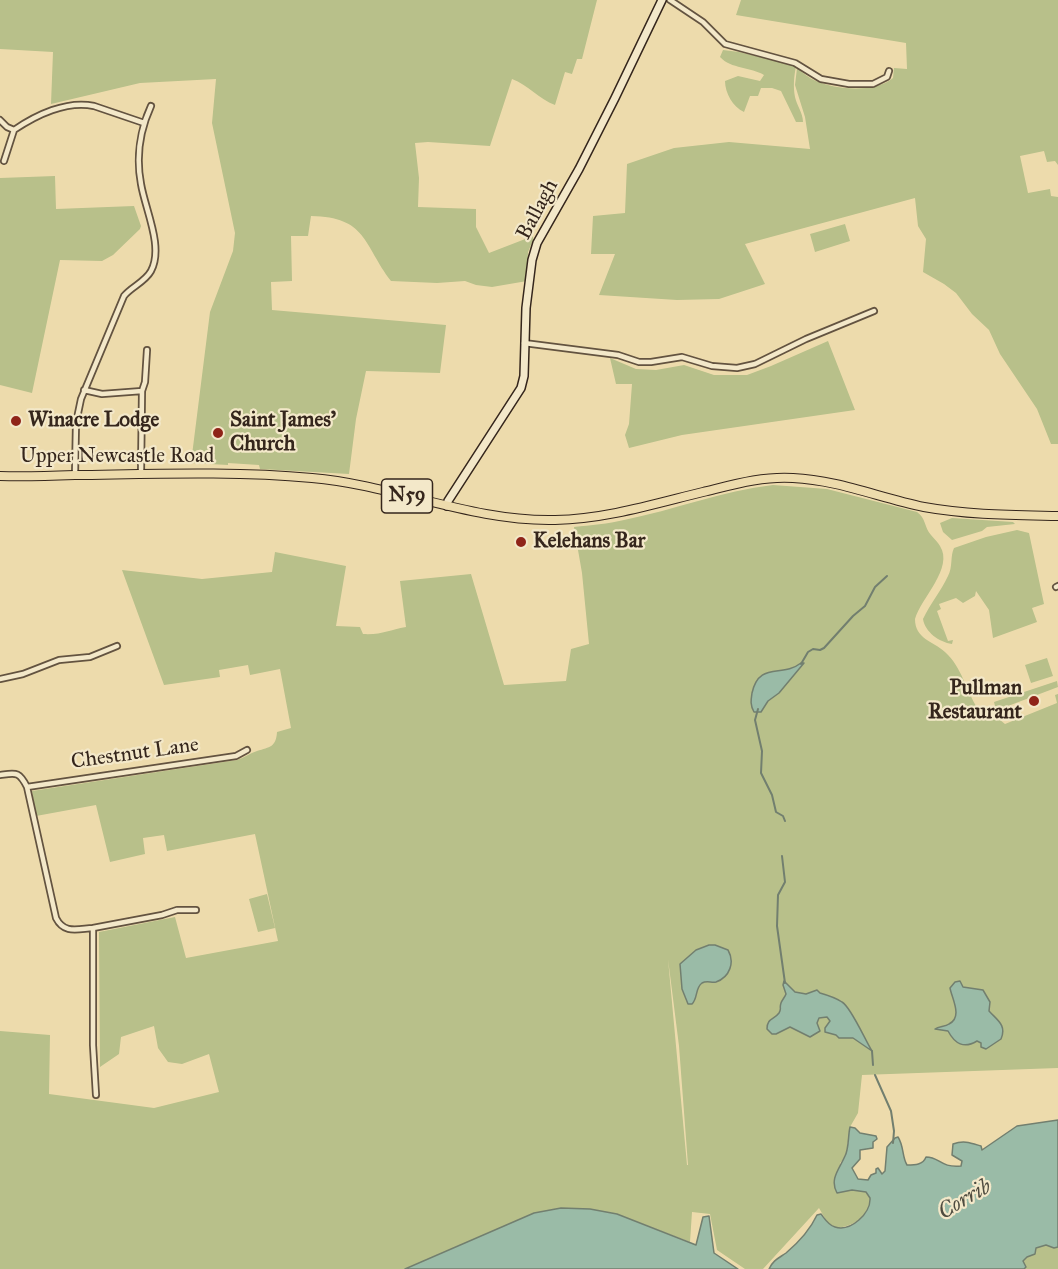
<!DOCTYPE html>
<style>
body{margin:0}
canvas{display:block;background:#eddbac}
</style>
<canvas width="1058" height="1269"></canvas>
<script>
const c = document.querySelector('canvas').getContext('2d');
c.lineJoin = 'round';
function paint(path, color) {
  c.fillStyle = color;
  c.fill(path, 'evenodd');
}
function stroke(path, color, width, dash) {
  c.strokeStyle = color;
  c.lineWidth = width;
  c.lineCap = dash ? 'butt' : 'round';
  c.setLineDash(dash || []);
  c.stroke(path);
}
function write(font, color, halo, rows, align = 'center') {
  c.font = font + ' "IM FELL Great Primer",serif';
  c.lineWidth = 4.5;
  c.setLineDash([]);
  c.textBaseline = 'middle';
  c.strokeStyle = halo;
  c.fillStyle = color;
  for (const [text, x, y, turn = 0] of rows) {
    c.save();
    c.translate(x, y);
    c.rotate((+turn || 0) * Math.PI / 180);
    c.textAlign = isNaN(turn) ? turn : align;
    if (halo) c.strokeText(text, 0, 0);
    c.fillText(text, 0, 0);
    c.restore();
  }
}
const green = new Path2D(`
 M0,0H597L582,59H577L572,74L565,72L555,105C539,99 528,85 512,79L490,146L428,142L415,143L419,178L418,207L476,209V227L489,253L533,236V240L528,252L527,281L492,287L476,285L465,281L437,283L391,281C363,244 367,217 311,216L308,236H291L292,281L271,282L272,310L446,325L440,373L366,371L356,419L349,474L260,469L259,465L228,463V465L191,463L210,312L233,251L235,233L212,123L216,79L140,83L51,104L53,52L0,49Z
 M741,0H1058V165L1055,161L1047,162L1044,151L1020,156L1028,193L1050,189L1051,196L1058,197V444H1051L1037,409L1000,354L989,330L972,314L956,293L944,284L923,272L926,239L918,226L915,198L745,244L765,284L719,299L677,300L599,295L615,254H591L593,216L625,213L627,164L674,148L729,142L810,149L805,117L795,85L797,68C803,73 809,78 816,81C836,90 876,93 893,78L894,68L907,69L906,43L736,15Z
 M723,50L739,52L796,66C794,77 793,86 795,97C797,106 803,113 803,122H796L781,91L772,88H761L758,96H750L744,112C733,107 725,93 725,81L738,76L760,81L764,75C751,67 731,69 720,57Z
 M55,176L56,209L134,206L141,226L140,229L113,255L102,261L60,260L32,393L0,385V178Z
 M845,224L850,241L815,252L810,234Z
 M828,341L855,410L682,435L629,448L625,435L629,424L632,384H616L610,358L636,369L656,370L684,365L714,375H747L771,366Z
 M773,485L827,489L917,512C926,518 924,527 931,535C934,539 938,542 940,546C954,568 921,598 915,619C915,639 933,641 945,652C962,667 966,691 978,709L982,710L989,706L994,715L1005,724L1057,703L1055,695L1058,694V1068L862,1075L858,1113L850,1127L846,1156L840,1163L843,1192L852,1190L866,1192L870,1198C871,1215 853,1227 836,1228L827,1222L819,1208L763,1269H745L717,1250L710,1214L692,1212L690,1242L617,1214L534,1213L405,1269H0V1031L50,1035L49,1094L154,1108L219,1092L209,1054L182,1064L168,1062L158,1048L154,1026L121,1037L119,1054L100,1067L99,932L175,917L186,958L278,941L255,834L167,851L164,835L143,838L145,854L110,862L96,805L36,816L32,791L237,760C244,758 250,753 257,751C270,747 276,747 277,732L291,728L280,669L250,675L248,665L219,670L220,677L164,685L122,570L202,579L272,572L275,552L346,566L336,626L360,627L363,634C382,635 389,630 406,627L400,581L471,574L504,685L566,681L571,649L589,644L582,573L574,527C591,525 608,524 624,520C674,510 722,491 773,485ZM668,959L679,1046L688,1165H687Z
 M952,518L1013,522L1015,524L987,527L982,531L952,540L943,532L940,523Z
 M1017,530L1029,533L1044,604L1032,608L1037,622L993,638L989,610L976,591L975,596L963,603L956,598L939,604L941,609L937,611L948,641L953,640L952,644C939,642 925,632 923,619C930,604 941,591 948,576C953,567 950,556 954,548L986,537Z
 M1047,658L1053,676L1031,683L1025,665Z
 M1057,681L1058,687L1008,706L1004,710L1005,716L996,710L994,702Z
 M267,894L275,928L258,932L249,899Z
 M1046,1245L1054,1248L1058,1247V1269H1024L1026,1267L1023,1261L1036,1248Z`);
const water = new Path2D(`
 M801,663H804L779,693L768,701L761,712H754C750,705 751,700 752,693C759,661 782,678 801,663Z
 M709,945H715L728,950C735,962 730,977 716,982C711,983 707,980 702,983C695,988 698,998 692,1004H688L682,989L680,964L696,950Z
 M784,981L795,992L806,994L817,990L820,993C827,995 836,998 842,1002C851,1007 865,1040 872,1051L853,1038H839L836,1035L825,1032V1028L830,1021L827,1017L819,1018L817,1023L820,1031L810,1037L790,1027L776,1034H772L767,1029C767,1018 774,1020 779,1013C782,1008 779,1009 781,1003C782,1000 785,997 786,994L783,985Z
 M960,981L963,987L983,990L990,1002L989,1011C997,1020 1007,1025 1001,1039L986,1049L981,1047V1043L977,1041C964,1049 955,1044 948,1031L935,1029C939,1026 945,1027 949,1024C963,1017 952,999 950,988L955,982Z
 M1058,1120V1247L1054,1248L1046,1245L1036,1248L1035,1254L1027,1257L1023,1261L1026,1267L1024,1269H769C773,1260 779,1258 786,1253C799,1242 810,1230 817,1215L821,1214C825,1219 828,1225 835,1227C851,1232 871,1213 870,1198L866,1192L852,1190L837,1193C829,1179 840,1168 845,1156C849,1149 848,1135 850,1127L855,1128L860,1133L876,1136L877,1139L873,1142V1148L860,1150V1159L852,1168L858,1179L868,1180L871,1175L876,1173V1169L878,1168L882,1174L885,1171L887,1147L895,1138L898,1137C904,1146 902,1157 907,1165C915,1165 923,1165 926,1157C940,1157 940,1168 961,1166L962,1161L952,1155L953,1144C964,1140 971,1143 981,1146L982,1150L1017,1126Z
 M561,1208L590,1209L617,1214L696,1245L703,1217L709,1216L714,1253L738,1269H405L534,1213Z`);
const stream = new Path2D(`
 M801,664L808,652L813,649L820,650L824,648L853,616L865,606L875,587L887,576
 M758,709L755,720L762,751L761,773L772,795L776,812L783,816L785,821
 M782,856L785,882L778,895L777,926L785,983
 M872,1051L873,1065
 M875,1075L891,1111L894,1131L893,1143`);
const street = new Path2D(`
 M670,0L703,22L725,44L795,63L821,79L849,84H873L887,77L889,71
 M0,120L7,127L14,130
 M4,161L14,130C36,115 67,100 94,106L144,123
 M524,343L618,355L639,362H651L682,357L712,366L737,368L755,364L806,339L874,311
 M84,390L102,394L142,391
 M141,474L142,391L145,382L147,350
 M75,475L76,423L81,399L124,296C131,287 145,282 151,271C164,247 145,209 141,184C136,158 140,130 151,106
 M1056,587L1058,586
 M0,679L23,674L59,660L90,657L117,646
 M0,775C16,773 19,771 27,787L56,918C64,934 77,929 93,928V1045L96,1095
 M27,787L236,756L247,750
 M93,928L162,915L177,910H196`);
const secondary = new Path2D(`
 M447,506L448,501L521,388L524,376L526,308L532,260L537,243L579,169L615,98L662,0`);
const primary = new Path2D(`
 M0,476C25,477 50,476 75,475C154,474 233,471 312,478C394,485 472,522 555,520C606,519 654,504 703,492C732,485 762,476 793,478C838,480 880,498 924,507C968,515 1013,515 1058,516`);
const markers = [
 [16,421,6,"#8f2418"],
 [218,433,6,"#8f2418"],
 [521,542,6,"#8f2418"],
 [1034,701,6,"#8f2418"]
];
const shields = [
 [407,496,51]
];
const shieldNames = [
 ["N59",407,496]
];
const streetNames = [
 ["Ballagh",538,210,-62],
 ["Upper Newcastle Road",117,457],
 ["Chestnut Lane",135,754,-8]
];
const poiNames = [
 ["Winacre Lodge",28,421],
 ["Saint James'",230,421],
 ["Church",230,445],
 ["Kelehans Bar",533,542],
 ["Pullman",1022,689,"right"],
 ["Restaurant",1022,713,"right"]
];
const waterNames = [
 ["Corrib",965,1200,-31]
];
paint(green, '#b8c08a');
paint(water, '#9abba7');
stroke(water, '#727f6f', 1.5);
stroke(stream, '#727f6f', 2);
stroke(street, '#635340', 8);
stroke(secondary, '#35261c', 10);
stroke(primary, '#35261c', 10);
stroke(street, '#f3e8c9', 4.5);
stroke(secondary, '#f3e8c9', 7);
stroke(primary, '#eddbac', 8);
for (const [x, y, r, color] of markers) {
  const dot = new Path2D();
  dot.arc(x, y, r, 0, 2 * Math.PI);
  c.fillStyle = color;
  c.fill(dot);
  stroke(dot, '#f3e8c9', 2);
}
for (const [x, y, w] of shields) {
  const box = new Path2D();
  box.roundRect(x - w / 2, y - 17, w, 34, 4.5);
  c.fillStyle = '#f3e8c9';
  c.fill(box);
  stroke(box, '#35261c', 1.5);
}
write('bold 20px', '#35261c', null, shieldNames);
write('21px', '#35261c', '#f3e8c9', streetNames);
write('bold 21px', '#35261c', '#f3e8c9', poiNames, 'left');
write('italic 22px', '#4e4b3f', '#f3e8c9', waterNames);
</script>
